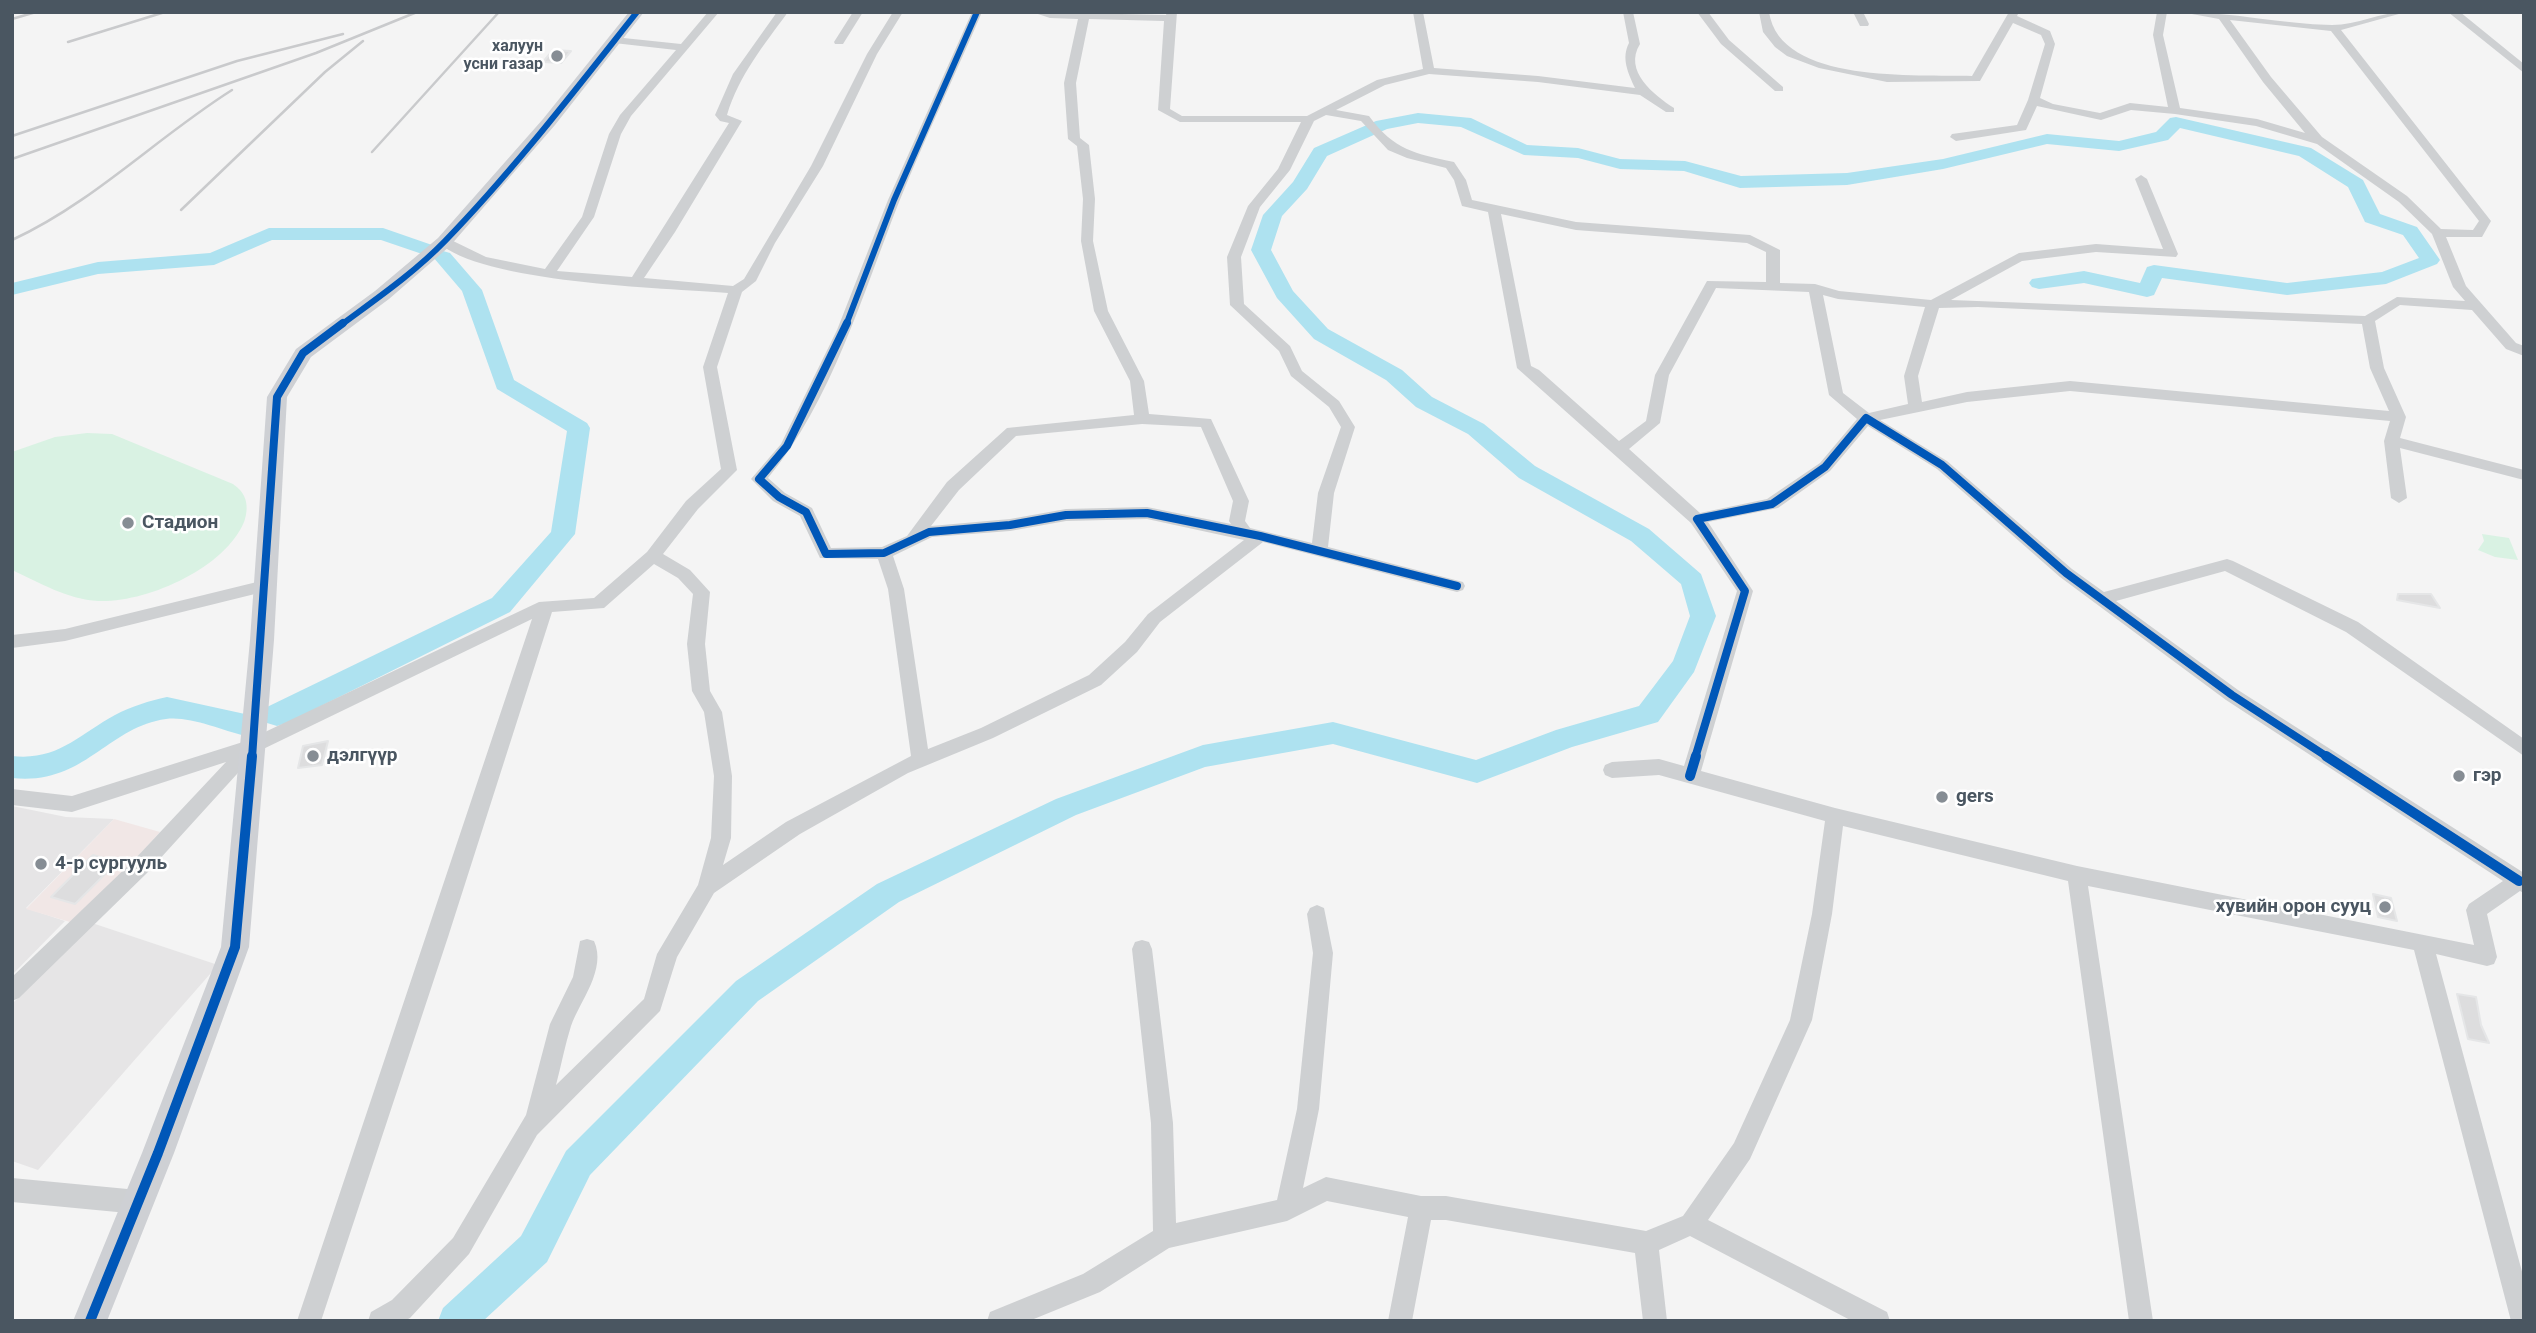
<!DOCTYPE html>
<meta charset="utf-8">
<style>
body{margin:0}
#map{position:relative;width:2536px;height:1333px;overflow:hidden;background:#f4f4f4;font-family:Roboto,sans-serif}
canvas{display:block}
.frame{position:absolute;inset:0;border:14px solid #4a5661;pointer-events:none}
</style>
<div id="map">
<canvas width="2536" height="1333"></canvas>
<div class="frame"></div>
</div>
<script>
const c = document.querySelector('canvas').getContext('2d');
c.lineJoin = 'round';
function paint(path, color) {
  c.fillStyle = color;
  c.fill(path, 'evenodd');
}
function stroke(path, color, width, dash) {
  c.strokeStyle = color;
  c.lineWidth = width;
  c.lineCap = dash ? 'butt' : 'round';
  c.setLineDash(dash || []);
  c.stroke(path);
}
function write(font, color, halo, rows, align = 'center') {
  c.font = font + ' Roboto,sans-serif';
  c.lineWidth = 5;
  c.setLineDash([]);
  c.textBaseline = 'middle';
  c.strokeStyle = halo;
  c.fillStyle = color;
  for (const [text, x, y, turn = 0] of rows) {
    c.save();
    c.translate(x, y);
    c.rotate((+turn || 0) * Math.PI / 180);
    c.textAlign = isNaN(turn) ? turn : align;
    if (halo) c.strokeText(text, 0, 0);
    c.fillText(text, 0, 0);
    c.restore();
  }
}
const education = new Path2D(`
 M12,806L66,817L114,819L26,908L65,921L12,975Z
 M92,923L218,965L38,1170L12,1161V1004Z`);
const medical = new Path2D(`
 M114,819L160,832L128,867L70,922L26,909Z`);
const green = new Path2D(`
 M87,433L112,434L233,484C237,487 242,491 244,496C248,504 247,514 244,522C225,568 147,603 98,601C67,599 40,583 12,570V452L55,437Z
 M2482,534L2509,538L2518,560L2495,557L2478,550L2484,541Z`);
const river = new Path2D(`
 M1418,113L1471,118L1527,145L1578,148L1620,159L1685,161L1741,176L1847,173L1943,159L2047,134L2119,141L2156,132L2170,118L2176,117L2311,148L2363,180L2380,214L2417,227L2440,260L2437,264L2386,284L2287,295L2162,278L2154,295L2147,297L2084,283L2039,289L2032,287L2029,283L2032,279L2084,271L2140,283L2147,267L2154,265L2287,283L2382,272L2419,258L2403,235L2365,222L2348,187L2299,156L2180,128L2168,140L2119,151L2047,144L1943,169L1847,185L1740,188L1684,171L1620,169L1578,158L1524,155L1461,127L1418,123L1387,129L1327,156L1307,189L1282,216L1271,250L1293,291L1328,329L1402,370L1432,397L1484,424L1535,466L1649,529L1701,574L1716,616L1694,672L1658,722L1572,747L1477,783L1333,744L1205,767L1076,815L899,902L758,1001L590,1175L547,1262L483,1321H438L443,1308L521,1236L566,1151L736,981L877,884L1056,799L1203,745L1333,722L1476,760L1556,730L1639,706L1673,661L1690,616L1681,584L1631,541L1519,478L1468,434L1416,407L1386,380L1314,339L1277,298L1251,250L1263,215L1293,182L1314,148L1376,121Z
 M269,228H383L432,245L435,249L425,255L381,240H272L214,265L98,274L12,295V283L98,262L210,253Z
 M443,251L450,253L482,290L514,380L587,423L590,428L575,534L510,612L287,723L277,726L267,723L263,715L267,707L492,598L551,532L567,431L497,389L462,291L433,257Z
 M167,697L245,714L255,717L259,725L255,733L245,736C221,730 190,716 166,719C107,727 84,786 12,778V756C58,761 78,735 115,715C132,706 149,701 167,697Z`);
const building = new Path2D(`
 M553,50L571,51L561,63L543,62Z
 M2398,594H2431L2440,608L2397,600Z
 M328,741L322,765L298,768L303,746Z
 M93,855L117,862L75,904L51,897Z
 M2373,894L2391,898L2397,921L2378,917Z
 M2457,994L2476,997L2481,1025L2489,1043L2468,1039Z`);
const street = new Path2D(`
 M708,12H719L631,116L621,134L594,217L557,271L632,277L729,123L720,121L715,115L733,74L777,12H788C764,45 739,75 727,115L742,121L675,232L644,278L733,286L744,279L811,166L867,54L893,12H903L877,54L823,166L775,243L756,281L742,292L717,367L737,470L698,509L663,554L690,570L710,592L705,644L710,691L722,712L732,776L731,838L723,865L786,822L911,756L888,589L878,559L820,558L800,516L773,501L751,479L781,444L837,330L888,200L972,12H982C955,75 925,138 899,202C863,293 831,403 768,478L785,493L812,508L831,548L882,547L907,536L947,482L1007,428L1134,415L1130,381L1094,311L1081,241L1083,199L1077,146L1068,139L1064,83L1078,19L1050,18L1032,12L1166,15L1167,12H1177L1170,109L1182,116H1307L1377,80L1423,69L1413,12H1423L1434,68L1538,76L1635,88C1628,73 1621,58 1629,43L1623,12H1633L1640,44C1623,71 1654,95 1674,108V112H1666L1640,95L1538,82L1429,74L1385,85L1336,110L1369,116C1395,151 1414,153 1454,162L1466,180L1472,200L1576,222L1750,235L1780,250V283L1815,284L1839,291L1931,300L2019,253L2096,244L2163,249L2135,179L2141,175L2147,179L2178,254L2176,257L2096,252L2022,261L1951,300L2365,316L2397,297L2465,301L2453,287L2432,234L2399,202L2317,144L2256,126L2175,114L2131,110L2101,120L2037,106L2026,130L1956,141L1950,137L1952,134L2017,125L2028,100L2045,44L2041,35L2013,23L1980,81L1887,82L1819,68L1787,56L1775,47L1763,32L1759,12H1769C1780,85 1918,74 1972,76L2009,12H2019L2017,16L2050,31L2055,44L2040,98L2053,104L2100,113L2130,103L2168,107L2153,35L2157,12H2167L2163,35L2180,108L2257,119L2305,133L2263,82L2219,19L2181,12C2232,12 2281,24 2332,25C2357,25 2381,12 2406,12L2341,30L2491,221L2482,237H2446L2466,286L2516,343L2524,346V356L2506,349L2472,310L2400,305L2375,321L2384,368L2406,417L2400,438L2524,470V480L2400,448L2407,498L2399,503L2391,498L2384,441L2390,421L2070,391L1967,402L1880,420L1947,461L2072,569L2104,592L2227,559L2233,561L2358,622L2524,739V756L2346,632L2225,571L2116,601L2238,690L2524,873V893L2520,891L2487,914L2497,957L2494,964L2487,966L2436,954L2524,1279V1321H2511L2414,950L2088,886L2153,1321H2129L2068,881L1843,826L1832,914L1812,1020L1750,1159L1708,1220L1887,1312L1890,1321H1852L1690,1236L1659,1250L1667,1321H1643L1635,1253L1446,1220H1431L1412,1321H1388L1408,1217L1327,1201L1287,1221L1169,1248L1100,1292L1029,1321H987L990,1312L1083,1274L1153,1231L1151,1123L1132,949L1135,942L1142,940L1149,942L1152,949L1173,1123L1176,1223L1277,1200L1297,1109L1313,953L1307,914L1310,908L1317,905L1324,908L1333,953L1319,1109L1303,1188L1326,1177L1421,1196H1446L1646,1231L1683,1216L1734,1143L1790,1020L1812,914L1825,821L1659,775L1612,778L1605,775L1603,770L1605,765L1612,762L1659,759L1684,766L1737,591L1691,523L1517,368L1488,212L1462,206L1454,180L1446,168L1407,158L1388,150L1361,121L1326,115L1314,121L1290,170L1260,207L1241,257L1244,304L1290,346L1302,371L1339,401L1355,427L1334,493L1328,547L1463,582L1465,586L1463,590L1457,592L1263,542L1160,622L1137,652L1101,685L993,738L908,773L800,834L714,893L677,957L660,1011L537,1135L469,1254L410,1318L404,1321H368L371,1312L392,1300L453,1238L526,1115L550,1024L573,977L580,941L587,939L594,941C607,969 580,1001 571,1026C565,1045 561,1066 556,1085L644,999L657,954L698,885L711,838L714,776L704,712L692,691L687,644L693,594L678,578L654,564L604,608L552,612L448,937L321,1321H297L532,619L257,752L147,873L19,998L12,1001V977L133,861L226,762L72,812L12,805V789L72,796L246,741L539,602L594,598L647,552L686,501L721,469L703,367L728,293C665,288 480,283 438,242L444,238L449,239L486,257L545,269L582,217L609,134L620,115L676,50L614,43L609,40L614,37L681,44ZM1089,19L1164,21L1158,110L1180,122H1301L1278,169L1248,206L1227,257L1230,305L1279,351L1291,376L1329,407L1341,427L1318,493L1312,543L1250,528L1245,521L1249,501L1211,419L1149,414L1144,381L1108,311L1093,241L1095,199L1089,145L1080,138L1076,83ZM2230,20L2331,31L2479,221L2473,230L2441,229L2407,196L2322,137L2271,77ZM1501,214L1576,230L1747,243L1766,252V282L1707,281L1655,375L1646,421L1619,441L1539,370L1531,366ZM1716,288L1809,292L1829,395L1857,419L1820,463L1767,499L1700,513L1629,449L1660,423L1669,375ZM1823,295L1838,299L1925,307L1904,376L1908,404L1869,413L1843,393ZM1978,307L2362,324L2370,368L2389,411L2070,381L1967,392L1922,402L1918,376L1939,308ZM1142,424L1201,427L1233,501L1229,521L1231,524L1147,507L1066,509L1010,519L931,526L959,490L1016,436ZM1868,426L1937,469L2060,577L2226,700L2503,881L2469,904L2466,910L2474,945L2077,866L1835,808L1701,771L1753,591L1708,522L1778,508L1830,471ZM1147,519L1244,540L1148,614L1125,642L1089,675L981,728L928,749L904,589L893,556L932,537L1010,531L1066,521Z
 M853,12H863L843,44H835L834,42Z
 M1697,12H1708L1729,40L1783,87V91H1775L1721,44Z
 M1853,12H1863L1869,24L1868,26H1860Z
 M2448,12H2460L2524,64V73Z
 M265,580L271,582L273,586L271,590L65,641L12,648V635L65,629Z
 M12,1178L138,1190L146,1194L150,1202L146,1210L138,1214L12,1202Z`);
const secondary = new Path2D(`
 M629,12H644L555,125L450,246L389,299L311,357L287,397L274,640L249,947L174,1153L107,1321H73L142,1153L221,947L250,640L267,397L296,349L375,291L438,238L543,119Z`);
const rail = new Path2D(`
 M12,19L36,12
 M68,42L165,12
 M12,136L237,61L343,34
 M372,152L499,12
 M12,159L316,53L417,12
 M181,210L325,72L363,41
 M12,240C94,202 156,138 232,90`);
const cyclewayFar2 = new Path2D(`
 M341,325C376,299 414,273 445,241C513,171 576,89 637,12
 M846,325L894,200L977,12`);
const cyclewayFar1 = new Path2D(`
 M847,323L787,446L759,479L779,497L806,512L826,554L884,553L929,532L1010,525L1066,515L1147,513L1260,536L1457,586
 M252,758L277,397L303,353L343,323
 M1695,758L1745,591L1697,519L1772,504L1825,467L1866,418L1942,465L2066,573L2232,695L2329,758`);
const cycleway = new Path2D(`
 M2326,756L2519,881
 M1690,776L1696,756
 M90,1321L158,1153L235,947L252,756`);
const markers = [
 [557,56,7,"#868d94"],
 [128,523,7,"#868d94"],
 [313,756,7,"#868d94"],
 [2459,776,7,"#868d94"],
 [1942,797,7,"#868d94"],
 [41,864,7,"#868d94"],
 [2385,907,7,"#868d94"]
];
const farPoinames = [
 ["халуун",543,47],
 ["усни газар",543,65]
];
const poiNames = [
 ["Стадион",142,523],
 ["дэлгүүр",327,756],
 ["гэр",2473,776],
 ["gers",1956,797],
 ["4-р сургууль",55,864],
 ["хувийн орон сууц",2371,907,"right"]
];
paint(education, '#e6e5e6');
paint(medical, '#f1e7e6');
paint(green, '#d9f2e3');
paint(river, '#aee2f0');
paint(building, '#ddddde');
stroke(building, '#e5e6e7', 2);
paint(street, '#ced0d2');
paint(secondary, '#ced0d4');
stroke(rail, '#c9cacc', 2.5);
stroke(cyclewayFar2, '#0057b8', 6);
stroke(cyclewayFar1, '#0057b8', 8);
stroke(cycleway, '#0057b8', 10);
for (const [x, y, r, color] of markers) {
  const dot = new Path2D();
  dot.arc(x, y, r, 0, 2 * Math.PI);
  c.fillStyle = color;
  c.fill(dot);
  stroke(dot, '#fff', 2.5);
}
write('bold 16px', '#4a5661', '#fff', farPoinames, 'right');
write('bold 19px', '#4a5661', '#fff', poiNames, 'left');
</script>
